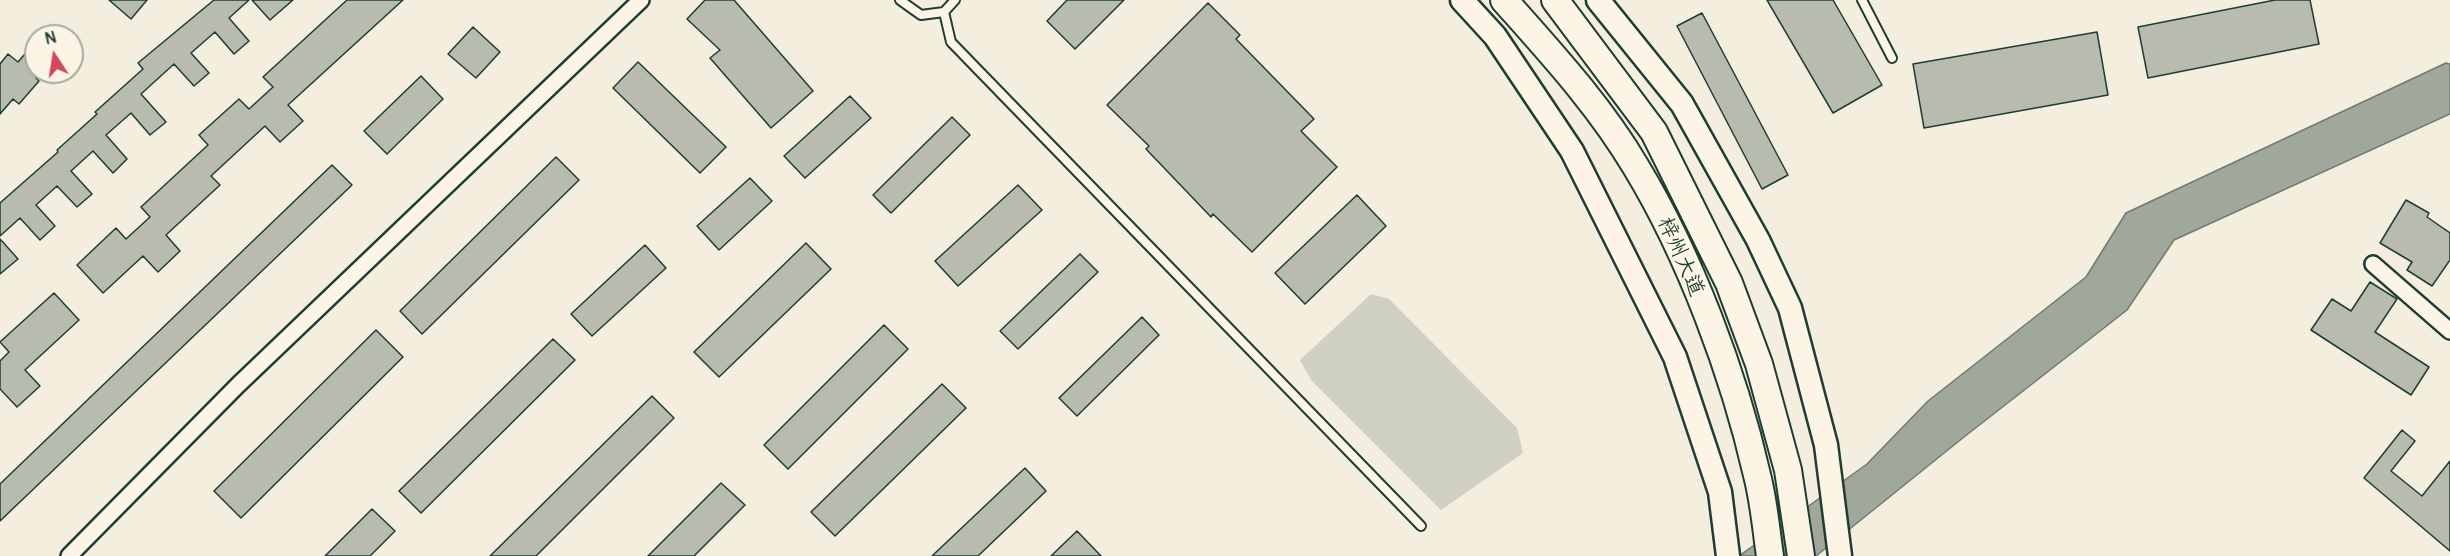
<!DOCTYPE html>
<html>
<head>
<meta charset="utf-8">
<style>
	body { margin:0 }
	#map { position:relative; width:2450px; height:556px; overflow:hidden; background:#f3eede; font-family:Pangolin,sans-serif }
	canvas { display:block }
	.north { position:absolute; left:24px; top:24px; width:60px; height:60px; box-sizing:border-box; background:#fcf5e5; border:2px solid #a4ab9e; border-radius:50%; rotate:348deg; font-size:16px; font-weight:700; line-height:24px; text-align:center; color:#1f3d34 }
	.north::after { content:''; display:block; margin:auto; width:21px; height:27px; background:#d1495b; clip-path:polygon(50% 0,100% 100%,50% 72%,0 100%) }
</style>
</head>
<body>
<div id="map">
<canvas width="2450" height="556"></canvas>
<div class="north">N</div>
</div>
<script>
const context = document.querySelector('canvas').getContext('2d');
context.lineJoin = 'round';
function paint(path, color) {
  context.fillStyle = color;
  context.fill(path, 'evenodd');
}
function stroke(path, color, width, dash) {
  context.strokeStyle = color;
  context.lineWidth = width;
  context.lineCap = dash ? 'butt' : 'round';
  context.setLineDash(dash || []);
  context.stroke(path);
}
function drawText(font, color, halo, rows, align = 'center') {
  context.font = font + ' Pangolin,"LXGW WenKai TC",sans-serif';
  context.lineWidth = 6;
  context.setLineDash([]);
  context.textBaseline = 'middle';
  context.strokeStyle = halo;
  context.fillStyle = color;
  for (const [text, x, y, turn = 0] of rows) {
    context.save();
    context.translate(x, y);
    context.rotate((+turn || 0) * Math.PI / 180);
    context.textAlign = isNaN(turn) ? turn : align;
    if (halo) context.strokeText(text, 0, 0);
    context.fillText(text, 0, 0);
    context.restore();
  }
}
paint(new Path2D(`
	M 1371,294 L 1389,299 L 1517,428 L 1523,453 L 1441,510 L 1311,380 L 1300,360 Z`), '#d0d1c2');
const water = new Path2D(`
	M 2446,63 L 2450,64 L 2450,114 L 2174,240 L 2127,310 L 1964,437 L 1816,556 L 1739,556 L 1867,464 L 1928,401 L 2086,277 L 2126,213 Z`);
paint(water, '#a0a89b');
stroke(water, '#6c7d72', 1.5);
const building = new Path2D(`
	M 109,0 L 147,0 L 131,19 Z
	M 214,0 L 249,0 L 229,18 L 249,41 L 234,54 L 215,32 L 191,53 L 209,73 L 194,86 L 174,64 L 141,94 L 166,122 L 150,135 L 131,113 L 106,135 L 127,159 L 113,173 L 93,151 L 71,171 L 92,194 L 77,207 L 57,186 L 36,205 L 55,226 L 40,240 L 20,218 L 0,236 L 0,203 L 58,152 L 57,150 L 97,114 L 95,112 L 143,69 L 138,63 Z
	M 252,0 L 293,0 L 270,20 Z
	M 347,0 L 403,0 L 288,105 L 303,121 L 280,142 L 265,126 L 211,176 L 220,185 L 166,235 L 180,251 L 158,272 L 143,256 L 103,293 L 77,265 L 116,228 L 126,239 L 150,217 L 141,207 L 208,145 L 199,135 L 239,99 L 249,109 L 273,87 L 263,77 Z
	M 705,0 L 734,0 L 813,91 L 771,128 L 710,58 L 720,50 L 687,19 Z
	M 1067,0 L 1124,0 L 1075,49 L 1047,21 Z
	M 1767,0 L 1833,0 L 1882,85 L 1833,113 Z
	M 2275,0 L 2310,0 L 2319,44 L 2148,78 L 2138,27 Z
	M 1208,3 L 1240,35 L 1236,39 L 1314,119 L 1301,131 L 1337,167 L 1252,252 L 1213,214 L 1211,217 L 1146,149 L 1149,146 L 1107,105 Z
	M 1702,13 L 1788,175 L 1762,189 L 1677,26 Z
	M 473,27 L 500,52 L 476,78 L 448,54 Z
	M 2097,32 L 2108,95 L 1924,128 L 1913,64 Z
	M 36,41 L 36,78 L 39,81 L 19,104 L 13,99 L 0,114 L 0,64 L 8,54 L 18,62 Z
	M 638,62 L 726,147 L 700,173 L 613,88 Z
	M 421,76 L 443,99 L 387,154 L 364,131 Z
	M 850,96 L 871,118 L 805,178 L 784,156 Z
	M 952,117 L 970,135 L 891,213 L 873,195 Z
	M 556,157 L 579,180 L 422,334 L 400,311 Z
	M 332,165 L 352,185 L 0,521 L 0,484 Z
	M 750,178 L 772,201 L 719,250 L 697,226 Z
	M 1018,185 L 1042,210 L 958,286 L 935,261 Z
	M 1357,195 L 1386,226 L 1305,304 L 1275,273 Z
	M 2406,200 L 2429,213 L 2427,217 L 2450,233 L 2450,260 L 2432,286 L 2407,270 L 2412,262 L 2380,243 Z
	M 0,239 L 18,259 L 0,274 Z
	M 806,243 L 831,269 L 719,377 L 694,352 Z
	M 645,245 L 666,268 L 592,336 L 571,314 Z
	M 1080,254 L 1098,272 L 1018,349 L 1000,331 Z
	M 2370,282 L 2397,299 L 2375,332 L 2429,367 L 2411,395 L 2311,330 L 2332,299 L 2351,311 Z
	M 54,293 L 79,320 L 25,370 L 40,386 L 17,407 L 0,389 L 0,361 L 9,352 L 0,342 Z
	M 1142,317 L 1159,335 L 1077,416 L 1059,398 Z
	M 884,325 L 908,349 L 788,469 L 764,445 Z
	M 376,330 L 403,357 L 241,518 L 214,491 Z
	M 553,339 L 575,360 L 421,513 L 399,491 Z
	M 942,384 L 966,408 L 835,536 L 811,512 Z
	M 652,396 L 674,418 L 536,556 L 490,556 Z
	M 2402,430 L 2415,441 L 2391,471 L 2422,496 L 2450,461 L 2450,551 L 2364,478 Z
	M 1025,468 L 1046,491 L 978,556 L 932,556 Z
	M 721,483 L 745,505 L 694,556 L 648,556 Z
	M 372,509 L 395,531 L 370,556 L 325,556 Z
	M 1077,531 L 1101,556 L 1051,556 Z`);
paint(building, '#b8bcae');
stroke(building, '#1f3d34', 1.5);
const service = new Path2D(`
	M 900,0 L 921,15 L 944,12 L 955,0
	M 1862,0 L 1892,58
	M 944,12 L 951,42 L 1421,526`);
const minor = new Path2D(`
	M 2373,264 L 2450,331
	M 69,556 L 238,385 L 641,0`);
const secondary = new Path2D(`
	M 1462,0 L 1495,36 L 1572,151 L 1675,357 L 1720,492 L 1728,556
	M 1598,0 L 1682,104 L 1758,240 L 1790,308 L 1826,445 L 1840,556`);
const trunk = new Path2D(`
	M 1504,0 C 1551,53 1600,106 1636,167 C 1690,256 1734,374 1757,475 C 1764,502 1766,529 1770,556
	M 1555,0 L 1654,132 L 1729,283 L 1759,364 L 1788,470 L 1801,556`);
stroke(service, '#1f3d34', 12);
stroke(minor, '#1f3d34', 20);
stroke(secondary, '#1f3d34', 27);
stroke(trunk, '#1f3d34', 30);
stroke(service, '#fcf5e5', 8);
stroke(minor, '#fcf5e5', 15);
stroke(secondary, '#fcf5e5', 22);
stroke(trunk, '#fcf5e5', 26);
drawText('21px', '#1f3d34', '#fcf5e5', [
	["梓州大道",1680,257,66]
]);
</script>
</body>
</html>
